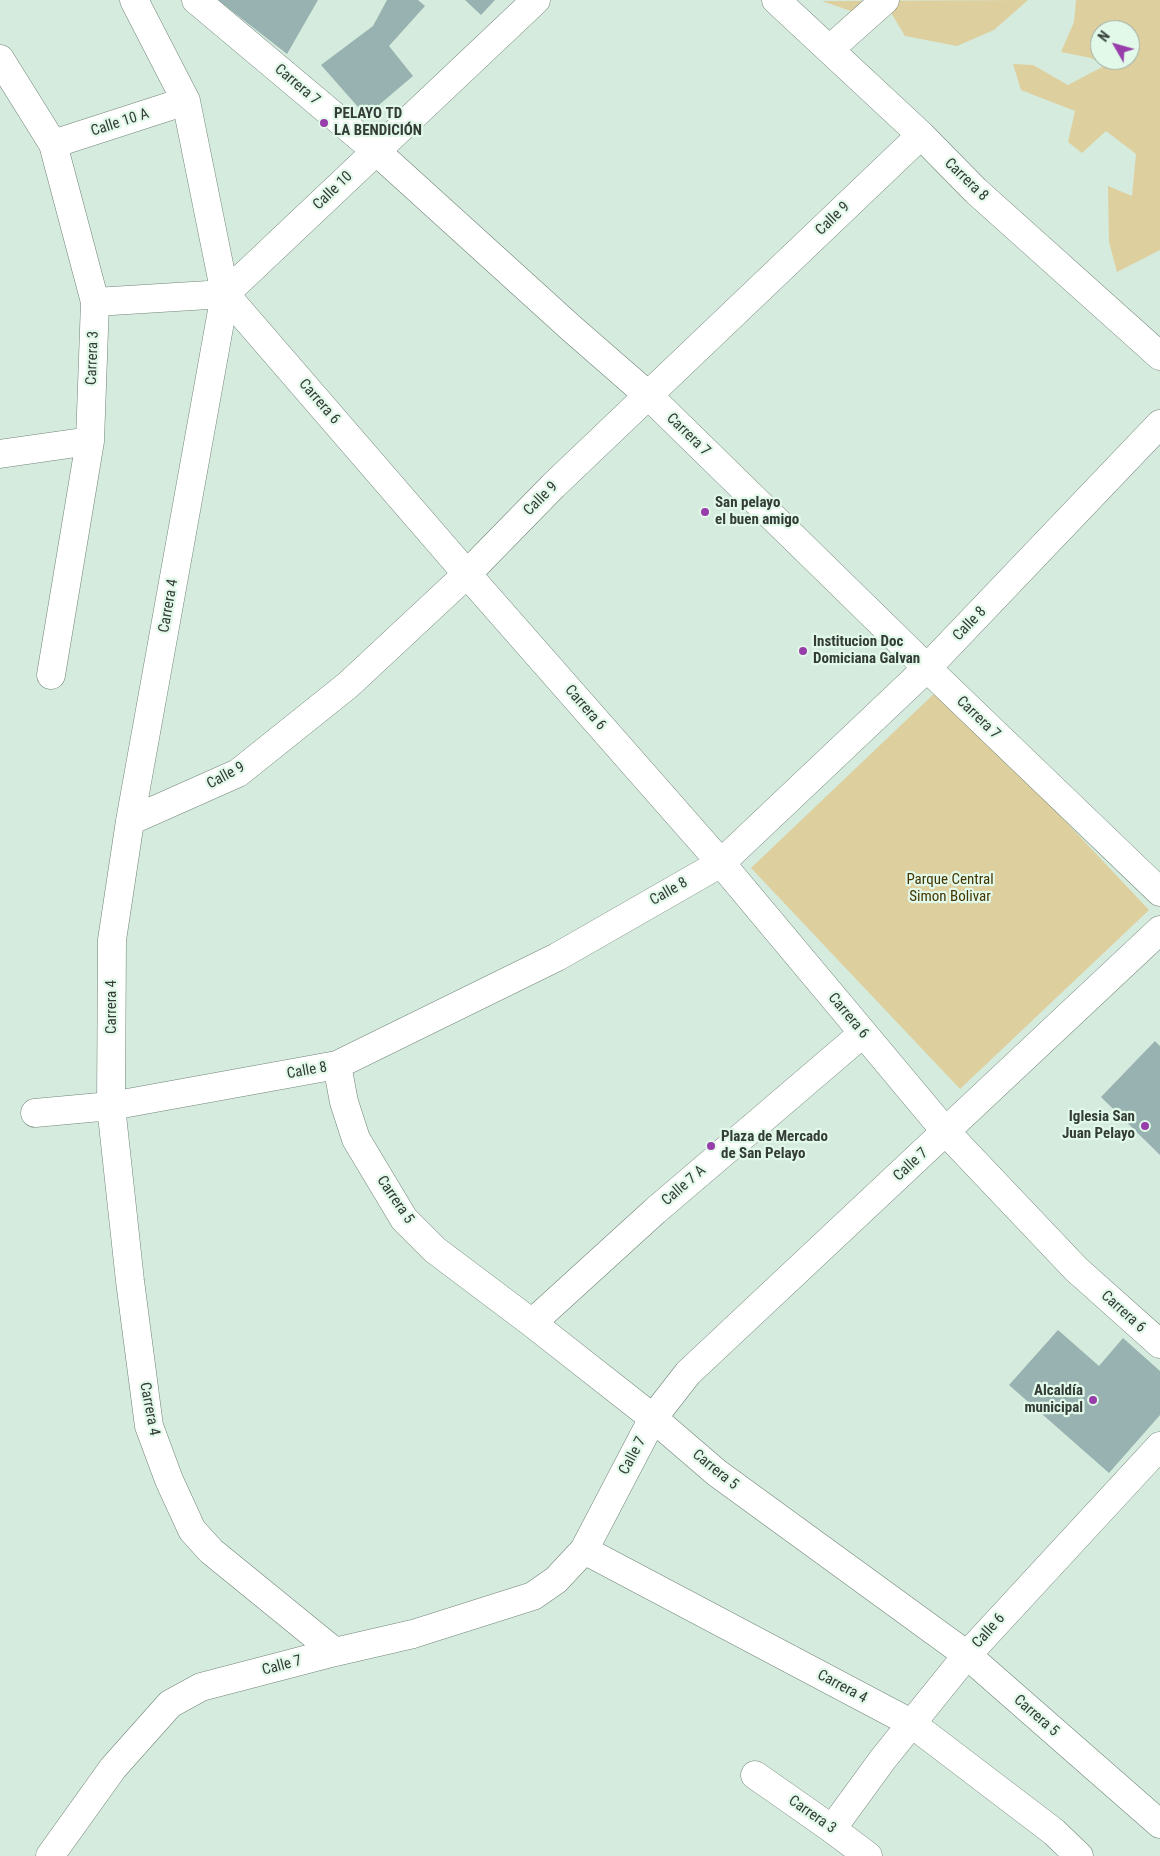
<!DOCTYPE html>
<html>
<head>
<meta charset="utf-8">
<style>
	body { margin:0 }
	#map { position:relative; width:1160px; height:1856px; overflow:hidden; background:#d5ebdd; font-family:"Roboto Condensed",sans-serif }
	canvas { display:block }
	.north { position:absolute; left:1090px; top:20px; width:50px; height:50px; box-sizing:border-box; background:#e2f9ea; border:1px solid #9cada2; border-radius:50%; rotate:308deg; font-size:14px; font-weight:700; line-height:20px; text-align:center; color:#333c36 }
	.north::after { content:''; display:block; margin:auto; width:18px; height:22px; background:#983eaa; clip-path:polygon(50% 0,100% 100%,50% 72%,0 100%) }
</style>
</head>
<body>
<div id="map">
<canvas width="1160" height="1856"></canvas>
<div class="north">N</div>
</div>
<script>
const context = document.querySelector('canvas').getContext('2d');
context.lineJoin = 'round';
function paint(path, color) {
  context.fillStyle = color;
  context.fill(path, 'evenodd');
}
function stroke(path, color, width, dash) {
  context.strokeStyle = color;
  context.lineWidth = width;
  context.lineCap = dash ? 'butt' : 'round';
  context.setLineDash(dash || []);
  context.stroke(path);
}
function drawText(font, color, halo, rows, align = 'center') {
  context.font = font + ' "Roboto Condensed",sans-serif';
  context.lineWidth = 4.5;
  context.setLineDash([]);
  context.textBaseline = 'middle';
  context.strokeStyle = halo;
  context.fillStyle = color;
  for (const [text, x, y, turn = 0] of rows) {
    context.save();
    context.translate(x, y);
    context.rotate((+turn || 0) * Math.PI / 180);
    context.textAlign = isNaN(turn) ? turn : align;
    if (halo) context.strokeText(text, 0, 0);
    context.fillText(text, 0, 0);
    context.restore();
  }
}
paint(new Path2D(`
	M 1028,0 L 994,30 L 957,46 L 905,36 L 884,1 L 851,11 L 822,1 Z
	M 1076,0 L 1160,0 L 1160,250 L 1117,272 L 1109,242 L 1108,186 L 1132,196 L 1136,154 L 1106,131 L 1082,153 L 1068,142 L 1075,111 L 1021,90 L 1013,64 L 1033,65 L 1068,85 L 1106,65 L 1091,58 L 1061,52 L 1074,22 ZM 1100,30 L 1130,30 L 1130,60 L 1100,60 Z
	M 940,688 L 1149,910 L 960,1089 L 751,868 Z`), '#decf9f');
paint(new Path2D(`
	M 218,0 L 318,0 L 287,54 Z
	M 387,0 L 418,0 L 425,6 L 389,46 L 413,76 L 366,116 L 321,65 L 373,26 Z
	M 465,0 L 495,0 L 481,15 Z
	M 1155,1041 L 1160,1046 L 1160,1155 L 1101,1097 Z
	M 1058,1330 L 1099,1366 L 1123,1338 L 1160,1371 L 1160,1415 L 1109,1473 L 1009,1385 Z`), '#97b2b0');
const minor = new Path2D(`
	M 134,0 L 186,101 L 225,294 L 467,574 L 721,863 L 946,1132 L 1076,1269 L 1160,1344
	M 196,0 L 376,151 L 571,328 L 649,396 L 927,668 L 1160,892
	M 776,0 L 921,135 L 976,191 L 1160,356
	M 830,49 L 885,0
	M 0,59 L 53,144 L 95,302 L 90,441 L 51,675
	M 53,144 L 186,101
	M 225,294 L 130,821 L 112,940 L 111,1106 L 130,1281 L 149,1426 L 169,1480 L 192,1530 L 211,1551 L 335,1652
	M 95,302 L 225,294 L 536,0
	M 0,454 L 90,441
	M 130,821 L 238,773 L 348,685 L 467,574 L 553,486 L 921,135
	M 337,1065 L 344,1102 L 356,1139 L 404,1219 L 435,1250 L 532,1323 L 653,1418 L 717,1473 L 967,1655 L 1160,1824
	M 35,1113 L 111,1106 L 337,1065 L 557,957 L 721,863 L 927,668 L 1160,424
	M 532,1323 L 655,1211 L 862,1034
	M 584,1550 L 911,1723 L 1054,1832 L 1079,1856
	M 755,1775 L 832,1829 L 868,1856
	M 832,1829 L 883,1759 L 967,1655 L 1160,1446
	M 50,1856 L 113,1768 L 170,1704 L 201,1687 L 335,1652 L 413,1634 L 533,1596 L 556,1580 L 584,1550 L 653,1418 L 688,1373 L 1160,930`);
stroke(minor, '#718579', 29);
stroke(minor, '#fff', 28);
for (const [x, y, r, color] of [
	[324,123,5,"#983eaa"],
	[705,512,5,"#983eaa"],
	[803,651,5,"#983eaa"],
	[1145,1126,5,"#983eaa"],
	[711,1146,5,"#983eaa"],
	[1093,1400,5,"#983eaa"]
]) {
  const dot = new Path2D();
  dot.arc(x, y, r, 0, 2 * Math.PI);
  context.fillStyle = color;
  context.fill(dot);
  stroke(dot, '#e2f9ea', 2);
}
drawText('15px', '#333c36', '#e2f9ea', [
	["Carrera 7",297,85,40],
	["Calle 10 A",120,123,-18],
	["Carrera 8",966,180,44],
	["Calle 10",333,191,-44],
	["Calle 9",833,219,-44],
	["Carrera 3",93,358,-88],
	["Carrera 6",319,402,49],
	["Carrera 7",688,435,44],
	["Calle 9",541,499,-45],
	["Carrera 4",169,606,-80],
	["Calle 8",970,624,-46],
	["Carrera 6",585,708,49],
	["Carrera 7",978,718,44],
	["Calle 9",226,776,-28],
	["Calle 8",669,892,-30],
	["Carrera 4",112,1007,-90],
	["Carrera 6",848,1016,50],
	["Calle 8",307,1071,-10],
	["Calle 7",911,1165,-43],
	["Calle 7 A",684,1186,-41],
	["Carrera 5",395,1200,56],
	["Carrera 6",1123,1312,42],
	["Carrera 4",149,1409,79],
	["Calle 7",633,1456,-62],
	["Carrera 5",715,1470,39],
	["Calle 6",989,1631,-48],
	["Calle 7",282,1666,-15],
	["Carrera 4",842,1687,28],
	["Carrera 5",1036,1716,41],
	["Carrera 3",812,1815,35]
]);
drawText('bold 15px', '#333c36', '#e2f9ea', [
	["PELAYO TD",334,114],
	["LA BENDICIÓN",334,131],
	["San pelayo",715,503],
	["el buen amigo",715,520],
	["Institucion Doc",813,642],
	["Domiciana Galvan",813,659],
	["Iglesia San",1135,1117,"right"],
	["Juan Pelayo",1135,1134,"right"],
	["Plaza de Mercado",721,1137],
	["de San Pelayo",721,1154],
	["Alcaldía",1083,1391,"right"],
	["municipal",1083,1408,"right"]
], 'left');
drawText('15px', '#433501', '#e2f9ea', [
	["Parque Central",950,880],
	["Simon Bolivar",950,897]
]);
</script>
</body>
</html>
